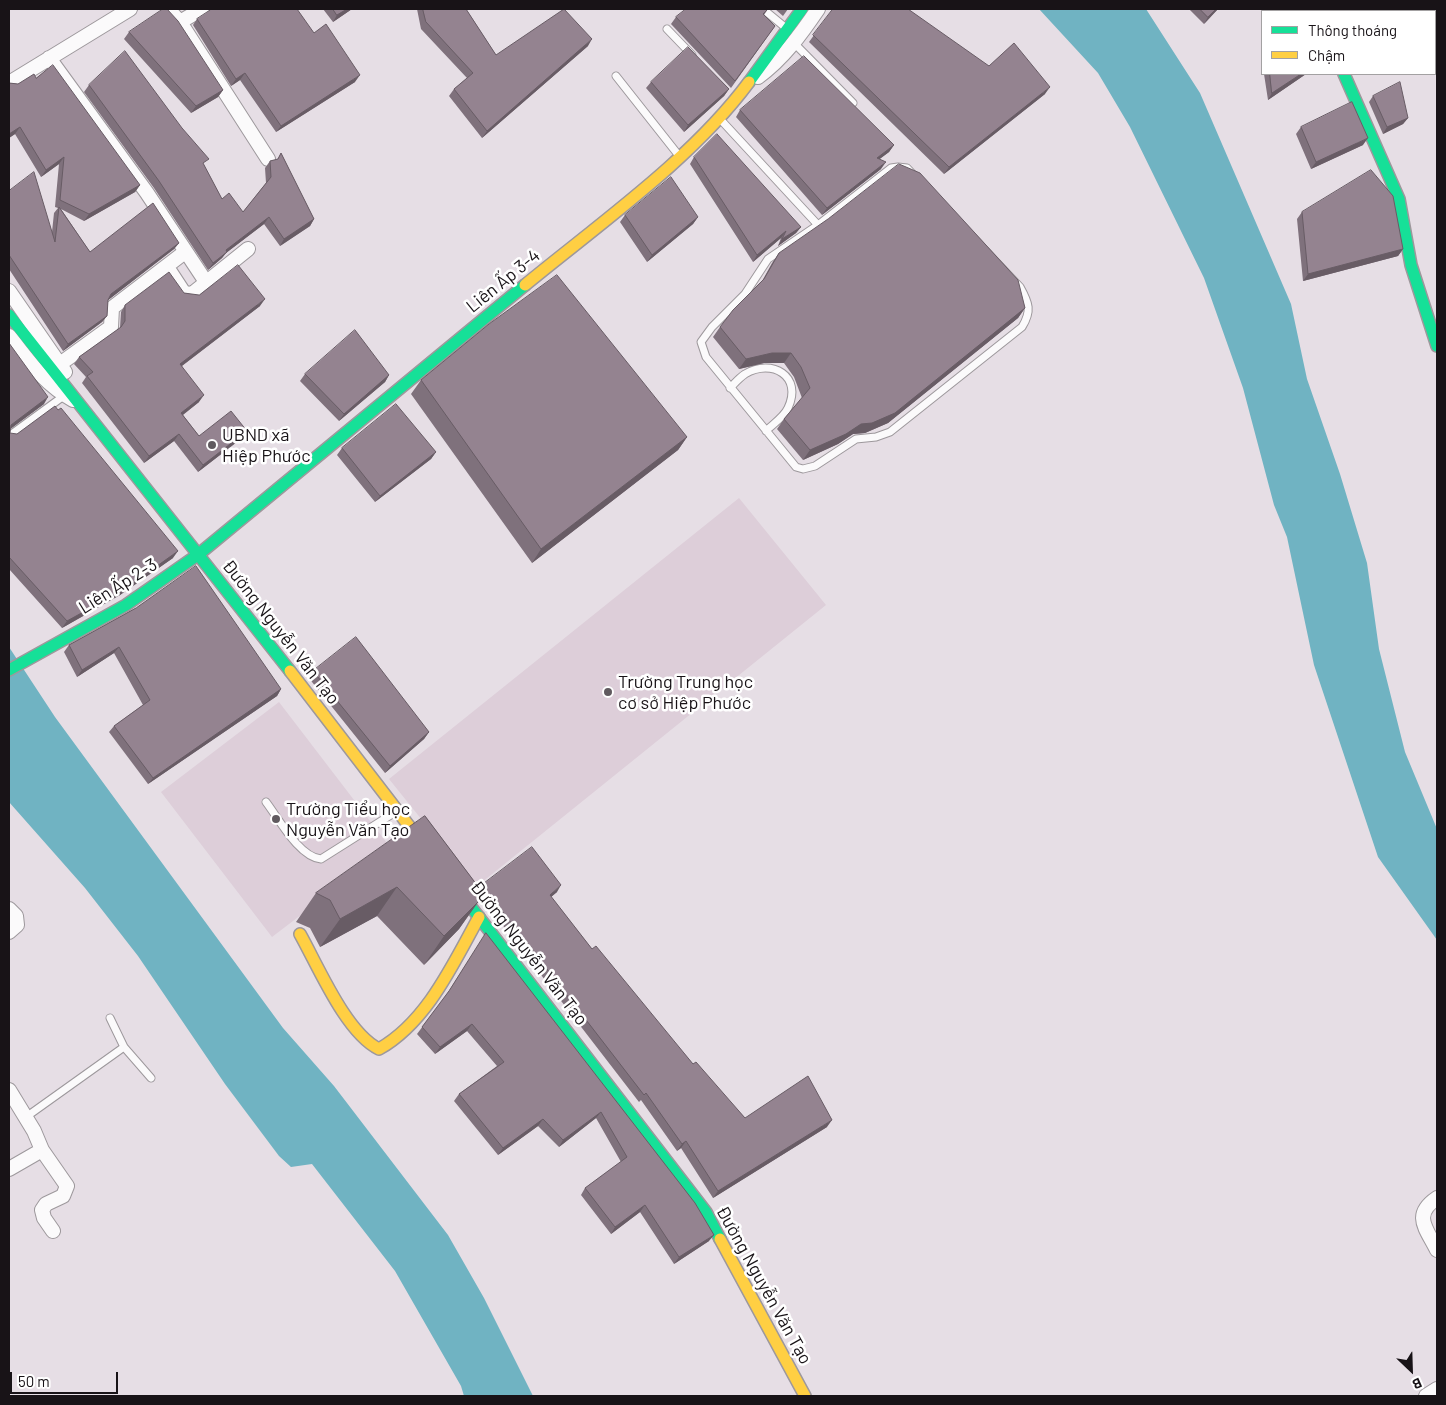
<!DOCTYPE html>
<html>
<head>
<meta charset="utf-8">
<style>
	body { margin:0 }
	#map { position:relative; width:1446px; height:1405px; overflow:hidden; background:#e6dee5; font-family:Barlow,sans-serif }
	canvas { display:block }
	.frame { position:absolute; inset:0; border:10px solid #181317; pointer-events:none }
	.legend { position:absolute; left:1261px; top:10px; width:175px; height:65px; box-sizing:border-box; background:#fff; border:1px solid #a3a1a2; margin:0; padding:6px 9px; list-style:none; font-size:15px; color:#181317 }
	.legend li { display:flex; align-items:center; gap:10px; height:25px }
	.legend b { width:25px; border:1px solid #a3a1a2 }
	.north { position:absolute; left:1386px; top:1345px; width:50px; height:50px; -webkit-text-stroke:4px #fff; paint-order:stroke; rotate:156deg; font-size:14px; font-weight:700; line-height:20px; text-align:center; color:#181317 }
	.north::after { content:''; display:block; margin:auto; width:18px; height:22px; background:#181317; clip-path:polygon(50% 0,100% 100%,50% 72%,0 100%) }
	.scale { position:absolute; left:10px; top:1372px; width:108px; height:22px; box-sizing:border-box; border:2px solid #181317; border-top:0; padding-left:6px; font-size:15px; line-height:18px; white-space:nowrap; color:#181317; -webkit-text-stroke:4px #fff; paint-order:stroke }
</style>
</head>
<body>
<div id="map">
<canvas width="1446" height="1405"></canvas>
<div class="frame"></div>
<ul class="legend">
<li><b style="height:6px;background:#16e098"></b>Thông thoáng</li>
<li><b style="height:6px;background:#ffcf43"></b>Chậm</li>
</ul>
<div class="north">B</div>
<div class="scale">50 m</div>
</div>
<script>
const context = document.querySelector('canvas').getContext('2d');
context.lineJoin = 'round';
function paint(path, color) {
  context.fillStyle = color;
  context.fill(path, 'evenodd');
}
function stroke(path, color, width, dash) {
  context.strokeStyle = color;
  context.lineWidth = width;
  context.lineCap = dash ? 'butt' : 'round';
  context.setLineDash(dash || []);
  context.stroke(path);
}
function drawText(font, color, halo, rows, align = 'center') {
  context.font = font + ' Barlow,sans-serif';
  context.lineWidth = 5;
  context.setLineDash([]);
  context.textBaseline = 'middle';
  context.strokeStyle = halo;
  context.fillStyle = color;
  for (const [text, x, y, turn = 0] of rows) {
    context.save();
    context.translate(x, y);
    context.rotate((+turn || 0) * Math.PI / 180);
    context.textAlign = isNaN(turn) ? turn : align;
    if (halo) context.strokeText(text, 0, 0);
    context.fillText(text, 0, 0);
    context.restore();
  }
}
paint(new Path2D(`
	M 739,498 L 826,605 L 476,887 L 389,779 Z
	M 279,702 L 390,847 L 272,937 L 161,792 Z`), '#ddced9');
paint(new Path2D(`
	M 1039,9 L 1146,9 L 1200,93 L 1291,304 L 1307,379 L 1340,474 L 1367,563 L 1379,649 L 1405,752 L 1437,829 L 1437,940 L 1378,857 L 1314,665 L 1287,537 L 1274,505 L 1243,388 L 1204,278 L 1130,127 L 1098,73 Z
	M 9,647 L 55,717 L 283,1028 L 334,1086 L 448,1235 L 484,1298 L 533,1396 L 464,1396 L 461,1386 L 395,1271 L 312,1164 L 291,1167 L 279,1156 L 225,1084 L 138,956 L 85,888 L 9,802 Z`), '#70b3c2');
const lane = new Path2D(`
	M 763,9 L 786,28
	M 667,29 L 692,55
	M 794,43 L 853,103
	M 616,76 L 680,157
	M 720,119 L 818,225
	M 898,167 L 907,168 L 1020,287 C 1029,303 1032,311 1022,327 L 890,432 L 876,437 L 856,439 L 815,466 L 803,469 L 796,467 L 706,357 L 701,342 L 712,327 L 745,294 L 768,259 L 818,225 L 891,168 Z
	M 730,388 C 735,383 739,378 745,374 C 772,358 803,376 788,408 C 784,417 773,424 766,431
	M 9,436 L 65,395
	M 266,802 C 279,819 299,857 321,859 L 397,811
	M 110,1018 L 124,1047 L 151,1078
	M 26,1117 L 124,1047`);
const street = new Path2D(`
	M 168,9 L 180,22 L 268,159
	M 1308,9 L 1310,11
	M 180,22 L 202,9
	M 49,58 L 147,193 L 206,282
	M 758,77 C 783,59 801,34 818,9
	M 9,83 L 130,9
	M 167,267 L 184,293 L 192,294 L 248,249
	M 9,291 L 65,372
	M 9,336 C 30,362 43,383 73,400
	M 60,364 L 111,327 L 112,308 L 185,252
	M 9,909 L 16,916 L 17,925 L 9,932
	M 9,1090 L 34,1131 L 42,1150 L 67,1186 L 63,1196 L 46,1204 L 42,1210 L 44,1218 L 53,1231
	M 9,1169 L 42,1150
	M 1437,1198 C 1412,1215 1426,1228 1437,1250
	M 1426,1396 L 1437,1389`);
const fast = new Path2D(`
	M 1344,74 L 1399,199 L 1411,265 L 1437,346
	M 749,82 L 802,9
	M 9,315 L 290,671
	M 9,670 L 126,605 L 199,554 L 525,285
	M 458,890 L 706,1212 L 720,1239`);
const slow = new Path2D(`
	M 525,285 C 599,224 692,159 749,82
	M 290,671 L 426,848
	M 300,934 C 318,966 346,1033 379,1049 C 427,1022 453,964 479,917
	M 720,1239 L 805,1396`);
stroke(lane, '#9d989c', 9);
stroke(street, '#9d989c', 16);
stroke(fast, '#9d989c', 14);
stroke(slow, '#9d989c', 14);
stroke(lane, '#fbfafb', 7);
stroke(street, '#fbfafb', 14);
stroke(fast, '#16e098', 11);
stroke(slow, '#ffcf43', 11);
paint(new Path2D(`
	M 323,9 L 352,9 L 333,22 Z
	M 417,9 L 466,9 L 496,55 L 588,46 L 482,138 L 449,96 L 454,89 L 467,78 L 421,29 Z
	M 768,9 L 764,15 L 775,26 L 731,88 L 671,24 L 676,17 Z
	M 775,9 L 788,9 L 783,16 Z
	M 833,9 L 989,66 L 1045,94 L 944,174 L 809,42 Z
	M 1189,9 L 1218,9 L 1204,24 Z
	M 197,19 L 314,33 L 355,82 L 276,132 L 240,80 L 231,86 L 193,25 Z
	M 129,32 L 223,90 L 218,97 L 191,113 L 124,39 Z
	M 1264,74 L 1306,74 L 1268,100 Z
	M 36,78 L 140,185 L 135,192 L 84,221 L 61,209 L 90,252 L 179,243 L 174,249 L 108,300 L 107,316 L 102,322 L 63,351 L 9,269 L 9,191 L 52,232 L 54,213 L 58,208 L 55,207 L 59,164 L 41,177 L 15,134 L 9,138 L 9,83 L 18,84 Z
	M 651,82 L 729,89 L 724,96 L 684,132 L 646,88 Z
	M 89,85 L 204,165 L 222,199 L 243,212 L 266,183 L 265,168 L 270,161 L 277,160 L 281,153 L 314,219 L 310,226 L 280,246 L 264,224 L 226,253 L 222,258 L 208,270 L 154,188 L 84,92 Z
	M 1373,96 L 1408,118 L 1403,124 L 1383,134 L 1369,102 Z
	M 740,110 L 894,145 L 889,152 L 879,159 L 881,169 L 822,215 L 736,117 Z
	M 1301,127 L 1363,145 L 1311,169 L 1296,134 Z
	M 694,157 L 801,227 L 796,233 L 778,246 L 781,238 L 753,262 L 690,164 Z
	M 1302,212 L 1403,249 L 1398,256 L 1303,281 L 1297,219 Z
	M 625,215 L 698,217 L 693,224 L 647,262 L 620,222 Z
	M 779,253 L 1025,308 L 1018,318 L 888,423 L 865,433 L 853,434 L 838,444 L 803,460 L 777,429 L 784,419 L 802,398 L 794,377 L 784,363 L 764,363 L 739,369 L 713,337 L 720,327 L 761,283 L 772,263 Z
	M 184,293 L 260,306 L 182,366 L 199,402 L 183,415 L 199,436 L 247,431 L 242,438 L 198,472 L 174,441 L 144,463 L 82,383 L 86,377 L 74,364 L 79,357 L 120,328 L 121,312 L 125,305 Z
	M 9,343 L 44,404 L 10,429 L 10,433 L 173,558 L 120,595 L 62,628 L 9,569 Z
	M 305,374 L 389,375 L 385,382 L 339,421 L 300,381 Z
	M 421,380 L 687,437 L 678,450 L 532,563 L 411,394 Z
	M 342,448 L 436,452 L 431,459 L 375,502 L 337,455 Z
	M 136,608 L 281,689 L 277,696 L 148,784 L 109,732 L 114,726 L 143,705 L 114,653 L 77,677 L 64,652 L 69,645 Z
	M 313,671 L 429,732 L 424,739 L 385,773 L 308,677 Z
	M 425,816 L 480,889 L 482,885 L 557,892 L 551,897 L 592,949 L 693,1064 L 745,1118 L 827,1127 L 713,1198 L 681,1148 L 677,1151 L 641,1100 L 639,1102 L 481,897 L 459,929 L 424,965 L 377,916 L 320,947 L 310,928 L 296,922 L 316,893 Z
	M 486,933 L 709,1241 L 674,1264 L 640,1212 L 611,1234 L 581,1195 L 585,1188 L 621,1162 L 596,1118 L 559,1147 L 538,1126 L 498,1155 L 454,1101 L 459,1094 L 497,1066 L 467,1031 L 435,1054 L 417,1034 L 447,994 Z`), '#7f717c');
paint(new Path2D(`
	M 347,9 L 352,9 L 333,22 L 337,15 Z
	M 1216,9 L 1218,9 L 1204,24 L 1208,17 Z
	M 592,39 L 588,46 L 482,138 L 487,131 Z
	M 245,73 L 240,80 L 231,86 L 236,79 Z
	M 1301,74 L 1306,74 L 1268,100 L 1272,93 Z
	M 360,75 L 355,82 L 276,132 L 281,126 Z
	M 1050,87 L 1045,94 L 944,174 L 949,167 Z
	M 729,89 L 724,96 L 684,132 L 688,125 Z
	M 223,90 L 218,97 L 191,113 L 196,106 Z
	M 1408,118 L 1403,124 L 1383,134 L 1387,127 Z
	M 20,127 L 15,134 L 9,138 L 9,134 Z
	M 1368,138 L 1363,145 L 1311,169 L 1316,162 Z
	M 894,145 L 889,152 L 872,165 L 877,158 Z
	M 64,157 L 59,164 L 41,177 L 46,170 Z
	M 886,162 L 881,169 L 822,215 L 827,208 Z
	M 140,185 L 135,192 L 84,221 L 89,214 Z
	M 269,217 L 264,224 L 226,253 L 222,258 L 208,270 L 213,263 L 226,250 Z
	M 698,217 L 693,224 L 647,262 L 652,255 Z
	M 314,219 L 310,226 L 280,246 L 284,239 Z
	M 801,227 L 796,233 L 778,246 L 782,239 Z
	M 786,231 L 781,238 L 753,262 L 757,255 Z
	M 179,243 L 174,249 L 107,301 L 111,294 Z
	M 1403,249 L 1398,256 L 1303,281 L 1308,274 Z
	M 265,299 L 260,306 L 175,371 L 180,364 Z
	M 1025,308 L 1018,318 L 888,423 L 865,433 L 853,434 L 838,444 L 803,460 L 810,450 L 861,424 Z
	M 107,316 L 102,322 L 63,351 L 68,344 Z
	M 772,353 L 791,353 L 784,363 L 764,363 L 739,369 L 746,359 Z
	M 389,375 L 385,382 L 339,421 L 344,414 Z
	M 204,395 L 199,402 L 176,420 L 181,413 Z
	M 48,397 L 44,404 L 9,430 L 11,425 Z
	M 247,431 L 242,438 L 198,472 L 203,465 Z
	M 179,434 L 174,441 L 144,463 L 149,456 Z
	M 687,437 L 678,450 L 532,563 L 541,549 Z
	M 436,452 L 431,459 L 375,502 L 380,496 Z
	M 178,551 L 173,558 L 120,595 L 62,628 L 67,621 Z
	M 119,647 L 114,653 L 77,677 L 82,670 Z
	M 281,689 L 277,696 L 148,784 L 153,778 Z
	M 429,732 L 424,739 L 385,773 L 390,766 Z
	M 561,885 L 557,892 L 545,902 L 550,895 Z
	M 397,887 L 377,916 L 320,947 L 340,919 Z
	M 479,901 L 459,929 L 424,965 L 444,936 Z
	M 472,1024 L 467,1031 L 435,1054 L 440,1047 Z
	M 601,1112 L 596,1118 L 559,1147 L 563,1140 Z
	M 543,1119 L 538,1126 L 498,1155 L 503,1148 Z
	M 832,1120 L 827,1127 L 713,1198 L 718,1191 Z
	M 686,1141 L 681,1148 L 677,1151 L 682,1144 Z
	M 645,1205 L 640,1212 L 611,1234 L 615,1227 Z
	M 714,1235 L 709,1241 L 674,1264 L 679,1257 Z`), '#685c65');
const building = new Path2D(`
	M 163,9 L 167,9 L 178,21 L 223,90 L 196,106 L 129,32 Z
	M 212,9 L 297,9 L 314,33 L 326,24 L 360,75 L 281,126 L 245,73 L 236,79 L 197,19 Z
	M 333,9 L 347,9 L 337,15 Z
	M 423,9 L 466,9 L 496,55 L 564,9 L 592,39 L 487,131 L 454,89 L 473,73 L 426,22 Z
	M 686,9 L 768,9 L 763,14 L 775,26 L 735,81 L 676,17 Z
	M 833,9 L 908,9 L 989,66 L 1014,43 L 1050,87 L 949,167 L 813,35 Z
	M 1200,9 L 1216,9 L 1208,17 Z
	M 1370,9 L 1415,9 L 1416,11 L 1364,11 Z
	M 688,47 L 729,89 L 688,125 L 651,82 Z
	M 125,51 L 182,128 L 209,159 L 203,163 L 222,199 L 229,193 L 243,212 L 271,177 L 270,161 L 278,159 L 281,153 L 314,219 L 284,239 L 269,217 L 226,250 L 227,252 L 213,263 L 159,181 L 89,85 Z
	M 804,56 L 894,145 L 877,158 L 886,162 L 827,208 L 740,110 Z
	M 53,65 L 140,185 L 89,214 L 60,200 L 64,157 L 46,170 L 20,127 L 9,134 L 9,83 L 18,84 L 34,74 L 36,78 Z
	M 1270,74 L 1301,74 L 1272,93 Z
	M 1400,82 L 1408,118 L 1387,127 L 1373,96 Z
	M 1352,102 L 1368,138 L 1316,162 L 1301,127 Z
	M 717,134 L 801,227 L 782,239 L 786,231 L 757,255 L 694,157 Z
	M 899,164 L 920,173 L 1018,280 L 1025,308 L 895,413 L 872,423 L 861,424 L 846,434 L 810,450 L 784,419 L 810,388 L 801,367 L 791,353 L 772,353 L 746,359 L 720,327 L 733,310 L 764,279 L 779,253 L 828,219 Z
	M 1371,170 L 1393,196 L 1403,249 L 1308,274 L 1302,212 Z
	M 34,172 L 55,242 L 59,207 L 90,252 L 153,203 L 179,243 L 111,294 L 108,300 L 107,316 L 68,344 L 9,255 L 9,191 Z
	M 671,177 L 698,217 L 652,255 L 625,215 Z
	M 238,265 L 265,299 L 180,364 L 204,395 L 181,413 L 199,436 L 231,411 L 247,431 L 203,465 L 179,434 L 149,456 L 87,376 L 93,372 L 79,357 L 121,327 L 125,321 L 125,305 L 169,272 L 184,293 L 199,295 Z
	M 557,275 L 687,437 L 541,549 L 421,380 L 489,324 Z
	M 355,330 L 389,375 L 344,414 L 305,374 Z
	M 9,343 L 48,397 L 11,425 L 10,433 L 17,434 L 55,406 L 58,410 L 61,408 L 178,551 L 125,589 L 67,621 L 9,557 Z
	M 396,404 L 436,452 L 380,496 L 342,448 Z
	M 196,566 L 281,689 L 153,778 L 114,726 L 150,700 L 119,647 L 82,670 L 69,645 L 136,608 Z
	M 356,637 L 429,732 L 390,766 L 313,671 Z
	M 425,816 L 483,893 L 479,901 L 444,936 L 397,887 L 340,919 L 330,900 L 316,893 Z
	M 532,847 L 561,885 L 550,895 L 592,949 L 596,946 L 693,1064 L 696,1062 L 745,1118 L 808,1076 L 832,1120 L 718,1191 L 686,1141 L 682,1144 L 646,1093 L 644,1095 L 482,885 Z
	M 486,933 L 695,1203 L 714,1235 L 679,1257 L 645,1205 L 615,1227 L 585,1188 L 627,1157 L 601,1112 L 563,1140 L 543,1119 L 503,1148 L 459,1094 L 504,1062 L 472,1024 L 440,1047 L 422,1027 L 449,991 Z`);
paint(building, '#948390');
stroke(building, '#685c65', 1);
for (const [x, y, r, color] of [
	[212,445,5,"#605a5f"],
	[608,692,5,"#605a5f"],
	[276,819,5,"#605a5f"]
]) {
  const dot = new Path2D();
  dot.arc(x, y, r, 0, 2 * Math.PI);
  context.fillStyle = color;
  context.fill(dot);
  stroke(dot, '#fff', 2);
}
drawText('18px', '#181317', '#fff', [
	["Liên Ấp 3-4",503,281,-39],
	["Liên Ấp 2-3",118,586,-32],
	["Đường Nguyễn Văn Tạo",281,632,52],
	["Đường Nguyễn Văn Tạo",529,953,52],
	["Đường Nguyễn Văn Tạo",764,1285,61]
]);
drawText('18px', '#181317', '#fff', [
	["UBND xã",222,435],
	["Hiệp Phước",222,456],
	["Trường Trung học",618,682],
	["cơ sở Hiệp Phước",618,703],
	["Trường Tiểu học",286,809],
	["Nguyễn Văn Tạo",286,830]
], 'left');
</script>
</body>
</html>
